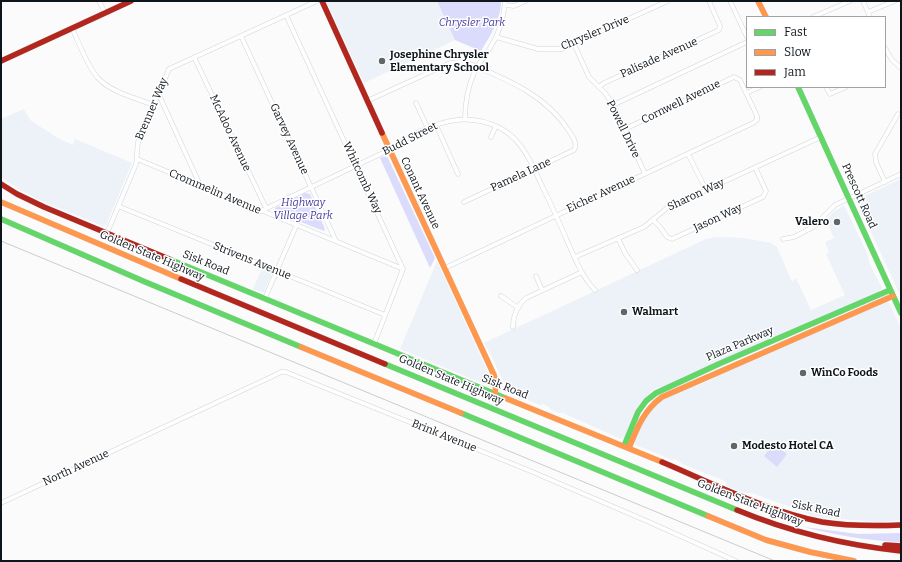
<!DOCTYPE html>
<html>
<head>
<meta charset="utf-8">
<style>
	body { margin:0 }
	#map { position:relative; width:902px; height:562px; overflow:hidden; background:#fbfbfb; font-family:Bitter,serif }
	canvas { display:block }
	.frame { position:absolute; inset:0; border:2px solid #0e151b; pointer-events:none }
	.legend { position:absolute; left:746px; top:16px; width:140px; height:72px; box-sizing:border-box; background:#fff; border:1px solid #9fa1a4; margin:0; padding:5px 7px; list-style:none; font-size:12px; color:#0e151b }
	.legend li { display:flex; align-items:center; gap:8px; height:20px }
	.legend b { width:20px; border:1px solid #9fa1a4 }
</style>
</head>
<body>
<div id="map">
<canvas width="902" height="562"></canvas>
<div class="frame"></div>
<ul class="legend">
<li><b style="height:5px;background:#63d668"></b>Fast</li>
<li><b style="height:5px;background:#ff974d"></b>Slow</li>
<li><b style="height:5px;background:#b3261e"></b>Jam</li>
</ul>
</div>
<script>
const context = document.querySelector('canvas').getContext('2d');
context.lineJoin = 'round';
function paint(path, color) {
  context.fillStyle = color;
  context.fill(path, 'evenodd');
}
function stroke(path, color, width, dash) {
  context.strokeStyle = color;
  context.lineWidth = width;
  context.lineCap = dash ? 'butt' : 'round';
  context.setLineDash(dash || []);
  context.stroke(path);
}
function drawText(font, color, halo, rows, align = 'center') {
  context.font = font + ' Bitter,serif';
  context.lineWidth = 3;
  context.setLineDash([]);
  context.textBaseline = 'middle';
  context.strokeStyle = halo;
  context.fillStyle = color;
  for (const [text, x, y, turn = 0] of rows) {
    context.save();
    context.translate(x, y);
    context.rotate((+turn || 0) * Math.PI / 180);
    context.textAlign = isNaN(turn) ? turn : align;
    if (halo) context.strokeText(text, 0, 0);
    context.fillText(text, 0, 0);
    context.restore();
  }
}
paint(new Path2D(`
	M 326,1 L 437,1 L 455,40 L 364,83 Z
	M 24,109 L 30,120 L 58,138 L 73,145 L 75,139 L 132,163 L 106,225 L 103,226 L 39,200 L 20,190 L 1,177 L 1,119 Z
	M 901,179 L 901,297 L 856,200 Z
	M 843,206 L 845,207 L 867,253 L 870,264 L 882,288 L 879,292 L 814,321 L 812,321 L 806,323 L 805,325 L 765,343 L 763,342 L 756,345 L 755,347 L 700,370 L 680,378 L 676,381 L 661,388 L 659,387 L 650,392 L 650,394 L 642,401 L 634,413 L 624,438 L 621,439 L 563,413 L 558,413 L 550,409 L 549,407 L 543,404 L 540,405 L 508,392 L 491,355 L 484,343 L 706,239 L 716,237 L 744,238 L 771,243 L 777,247 L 792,282 L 796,278 L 811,310 L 845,295 L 826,254 L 829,252 L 825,242 L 834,238 L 826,220 L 833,212 Z
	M 437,261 L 490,377 L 490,381 L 489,384 L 484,384 L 400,349 Z
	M 262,268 L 271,272 L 272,274 L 264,292 L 262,292 L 253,289 Z
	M 886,302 L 889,303 L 901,328 L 901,520 L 881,522 L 826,518 L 812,516 L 802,510 L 782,504 L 752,493 L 743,493 L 727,486 L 725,481 L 682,464 L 681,462 L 674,459 L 672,460 L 636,445 L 634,442 L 646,414 L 656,404 L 668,397 L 689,387 L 694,387 L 710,380 L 714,377 Z`), '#ecf2f8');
paint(new Path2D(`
	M 437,1 L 501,1 C 501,20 490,36 481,51 L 455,40 Z
	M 385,156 L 388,158 L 435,258 L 430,268 L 380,158 Z
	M 305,193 L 310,194 L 325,229 L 324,231 L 275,212 L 275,208 Z
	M 774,443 L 787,454 L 777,467 L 764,456 Z
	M 804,527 L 858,534 L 901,533 L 901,542 C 868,541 836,535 804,527 Z`), '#dbdbfb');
const street = new Path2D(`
	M 99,1 L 105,13
	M 730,1 L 747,37
	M 863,1 L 870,17
	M 505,5 L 514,6 L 526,1
	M 868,12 L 895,1
	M 286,15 L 403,269 L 374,344
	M 813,17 L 850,1
	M 72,28 C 79,43 87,66 98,78 C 112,93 136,98 154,105
	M 241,36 L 336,241
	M 496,37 L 538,49 L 562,49 L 668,1
	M 574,44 L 589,77 L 605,93 L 612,103 L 625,129 L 645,174
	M 885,48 L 892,60 L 901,68
	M 194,57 L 266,208
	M 599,87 L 604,83 L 719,30 L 720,26 L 709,1
	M 826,87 L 830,94 L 846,87
	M 746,93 L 760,87
	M 159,95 L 200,185
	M 367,101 L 450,63 L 459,62 L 468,63 C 506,79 545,94 569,131 C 573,137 578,144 574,150 L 464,202
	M 416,103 L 428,129
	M 613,105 L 747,42
	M 465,119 C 465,103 468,86 475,71 C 479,63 485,56 490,48 C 499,34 504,18 505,1
	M 436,125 L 458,174
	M 491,137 L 496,126
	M 688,154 L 706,190
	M 137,159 L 403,269
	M 885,182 L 876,162 L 875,154 L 898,114
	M 118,206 L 385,315
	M 261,211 L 389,150 C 410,134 446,116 473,120 C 516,125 527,153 543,188 C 552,206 560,224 568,243 C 576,260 582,277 595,290
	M 653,220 L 660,227 L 667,237 L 672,239 L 763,197 L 766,191 L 755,167
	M 107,233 L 136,164 L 138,142 L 169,69 L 317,1
	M 618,238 L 625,253 L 637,270
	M 783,239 L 794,237 L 813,227 L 835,205 L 901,174
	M 575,257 L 644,227 L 667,208 L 821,137
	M 445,268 L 753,123 L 757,120 L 757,116 L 740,80 L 734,77 L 625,129
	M 536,276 L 542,290
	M 501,296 L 517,307
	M 265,298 L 296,226
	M 513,327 C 513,315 517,306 526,298 L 582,272
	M 1,503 L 271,377 L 281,372 L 286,372 L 528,470 L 649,522 L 736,561`);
const fast = new Path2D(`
	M 798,87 L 901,313
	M 1,219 L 143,281 L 301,347
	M 169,259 L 505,398
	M 385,364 L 737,510
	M 461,413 L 708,516
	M 624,446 L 638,412 L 646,401 L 656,393 L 721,363 L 890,290`);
const slow = new Path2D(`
	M 758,1 L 766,17
	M 382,133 L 494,375 L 496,384 L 495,394
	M 1,202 L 181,279
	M 301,347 L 461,413
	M 505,398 L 662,462
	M 629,448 C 637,428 644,410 662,397 L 893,296
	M 708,516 L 766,540 L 810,552 L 854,561`);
const jam = new Path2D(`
	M 322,1 L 382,133
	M 1,61 L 131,1
	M 1,184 L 17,194 L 44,207 L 169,259
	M 181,279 L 385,364
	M 662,462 C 714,484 766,511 822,522 C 847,526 876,526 901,525
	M 737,510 C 790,532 844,545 901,551
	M 885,545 L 901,546`);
stroke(street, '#d0d4d8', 5);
stroke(fast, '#d0d4d8', 6);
stroke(slow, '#d0d4d8', 6);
stroke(jam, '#d0d4d8', 6);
stroke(street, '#fefefe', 4);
stroke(fast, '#63d668', 5.5);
stroke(slow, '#ff974d', 5.5);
stroke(jam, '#b3261e', 5.5);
stroke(new Path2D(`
	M 1,241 L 775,561`), '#cbcccd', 1);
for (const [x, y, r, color] of [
	[382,61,4,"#616669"],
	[837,222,4,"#616669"],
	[624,312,4,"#616669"],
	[803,373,4,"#616669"],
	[734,446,4,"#616669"]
]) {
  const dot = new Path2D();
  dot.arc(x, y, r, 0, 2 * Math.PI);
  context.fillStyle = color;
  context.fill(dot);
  stroke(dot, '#fff', 1.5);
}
drawText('italic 11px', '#473c9e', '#fff', [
	["Chrysler Park",472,23],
	["Highway",303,203],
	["Village Park",303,216]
]);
drawText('11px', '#0e151b', '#fff', [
	["Chrysler Drive",595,33,-23],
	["Palisade Avenue",659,58,-24],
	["Cornwell Avenue",681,102,-26],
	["Brenner Way",152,109,-67],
	["Powell Drive",623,129,64],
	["McAdoo Avenue",230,133,65],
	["Garvey Avenue",289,139,65],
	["Budd Street",410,139,-27],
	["Pamela Lane",521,175,-25],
	["Whitcomb Way",362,178,65],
	["Crommelin Avenue",215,192,23],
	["Conant Avenue",420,193,65],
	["Eicher Avenue",601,194,-25],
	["Sharon Way",696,195,-25],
	["Prescott Road",859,196,66],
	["Jason Way",718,218,-25],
	["Golden State Highway",152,256,23],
	["Strivens Avenue",252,261,22],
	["Sisk Road",206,263,22],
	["Plaza Parkway",740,344,-23],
	["Golden State Highway",451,380,23],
	["Sisk Road",505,387,22],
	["Brink Avenue",444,436,22],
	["North Avenue",76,468,-25],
	["Golden State Highway",750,503,21],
	["Sisk Road",816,509,12]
]);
drawText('bold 11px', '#0e151b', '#fff', [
	["Josephine Chrysler",390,55],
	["Elementary School",390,68],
	["Valero",829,222,"right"],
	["Walmart",632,312],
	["WinCo Foods",811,373],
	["Modesto Hotel CA",742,446]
], 'left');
</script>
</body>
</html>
